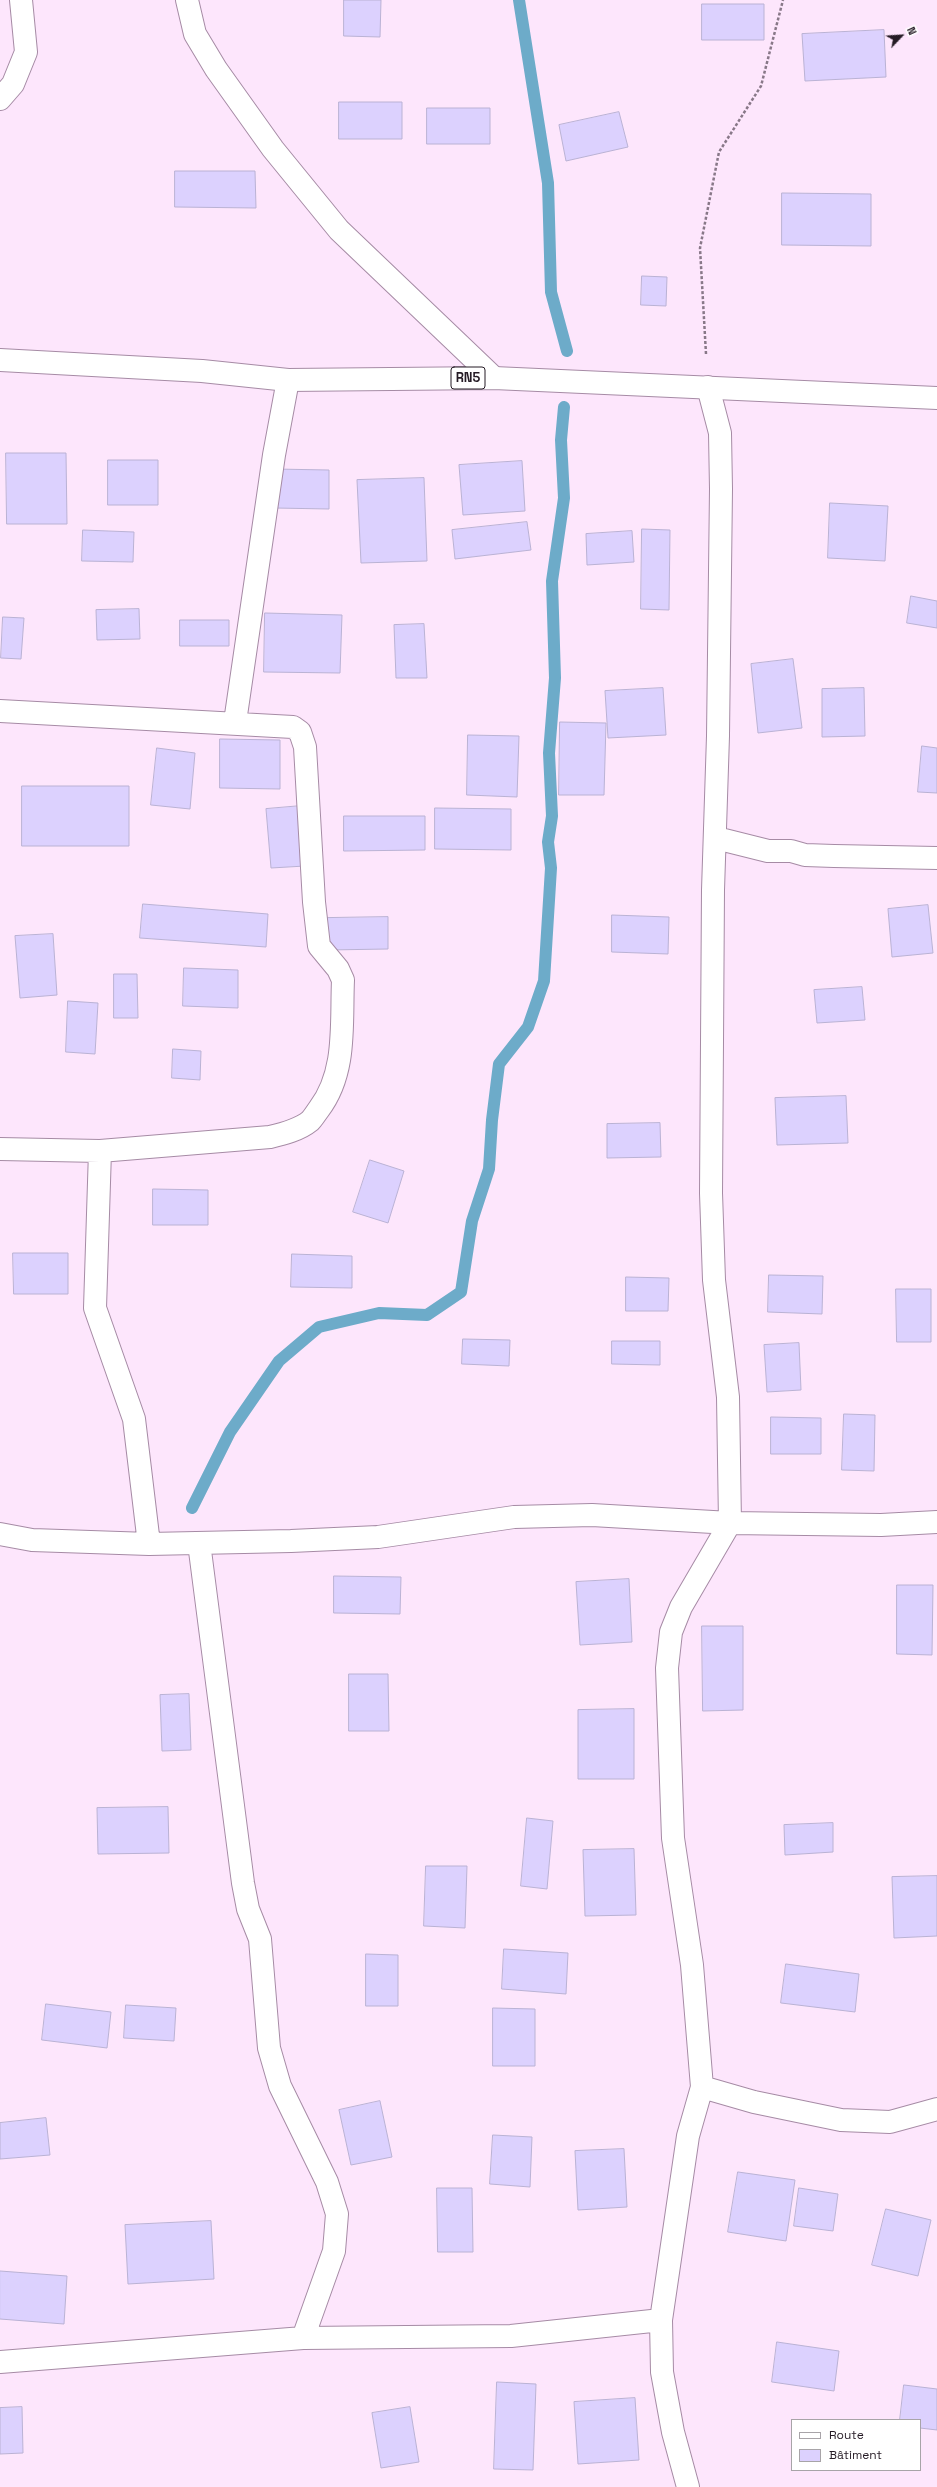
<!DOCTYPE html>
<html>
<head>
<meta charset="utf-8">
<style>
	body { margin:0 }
	#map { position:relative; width:937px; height:2487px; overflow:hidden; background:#fde6fc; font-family:"Space Grotesk",sans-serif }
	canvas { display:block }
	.legend { position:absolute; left:791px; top:2419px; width:130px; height:52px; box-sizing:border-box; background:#fff; border:1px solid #a8a4a8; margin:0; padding:5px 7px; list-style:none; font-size:12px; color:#251b25 }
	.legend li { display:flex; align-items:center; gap:8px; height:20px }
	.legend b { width:20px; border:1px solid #a8a4a8 }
	.north { position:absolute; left:881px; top:16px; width:40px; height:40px; -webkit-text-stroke:3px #fff; paint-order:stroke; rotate:65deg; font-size:11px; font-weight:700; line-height:16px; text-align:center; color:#251b25 }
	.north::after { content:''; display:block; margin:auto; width:14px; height:18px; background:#251b25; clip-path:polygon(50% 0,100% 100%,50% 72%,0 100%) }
</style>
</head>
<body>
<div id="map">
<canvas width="937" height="2487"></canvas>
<ul class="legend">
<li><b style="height:5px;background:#fff"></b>Route</li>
<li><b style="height:11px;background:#dcd1fe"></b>Bâtiment</li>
</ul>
<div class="north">N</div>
</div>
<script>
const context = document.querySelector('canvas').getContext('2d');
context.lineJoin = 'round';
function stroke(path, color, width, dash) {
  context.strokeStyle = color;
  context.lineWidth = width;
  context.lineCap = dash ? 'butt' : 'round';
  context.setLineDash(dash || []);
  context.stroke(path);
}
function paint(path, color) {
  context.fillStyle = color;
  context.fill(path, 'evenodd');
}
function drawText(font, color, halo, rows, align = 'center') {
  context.font = font + ' "Space Grotesk",sans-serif';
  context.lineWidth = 3;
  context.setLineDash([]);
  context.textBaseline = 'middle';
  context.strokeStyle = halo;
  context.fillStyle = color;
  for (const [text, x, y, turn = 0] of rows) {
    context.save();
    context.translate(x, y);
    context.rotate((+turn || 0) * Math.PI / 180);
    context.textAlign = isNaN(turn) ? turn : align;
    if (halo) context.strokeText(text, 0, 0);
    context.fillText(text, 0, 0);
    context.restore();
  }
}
stroke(new Path2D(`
	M 519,0 L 548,183 L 551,292 L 567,351
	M 192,1508 L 230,1432 L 279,1361 L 319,1327 L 379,1313 L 427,1315 L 461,1292 L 472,1221 L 489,1169 L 492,1120 L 499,1064 L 528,1027 L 544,981 L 551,868 L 548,842 L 552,816 L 549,753 L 555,678 L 552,581 L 564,498 L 561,440 L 564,407`), '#6dabc9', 12);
const building = new Path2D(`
	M 344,0 L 381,0 L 380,37 L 344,36 Z
	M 702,4 L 764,4 L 764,40 L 702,40 Z
	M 884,30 L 886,77 L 805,81 L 802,34 Z
	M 339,102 L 402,102 L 402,139 L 339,139 Z
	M 427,108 L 490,108 L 490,144 L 427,144 Z
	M 619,112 L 628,147 L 566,161 L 559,125 Z
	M 175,171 L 255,171 L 256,208 L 175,207 Z
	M 782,193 L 871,194 L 871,246 L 782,245 Z
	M 642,276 L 667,277 L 666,306 L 641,305 Z
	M 6,453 L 66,453 L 67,524 L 7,524 Z
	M 108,460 L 158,460 L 158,505 L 108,505 Z
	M 522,461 L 525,511 L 463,515 L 459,465 Z
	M 274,469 L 329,470 L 329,509 L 274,508 Z
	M 424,478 L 427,561 L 361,563 L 357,480 Z
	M 830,503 L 888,506 L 885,561 L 828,558 Z
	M 527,522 L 531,550 L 455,559 L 452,530 Z
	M 642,529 L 670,530 L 669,610 L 641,609 Z
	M 83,530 L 134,532 L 133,562 L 82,561 Z
	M 632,531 L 634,562 L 587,565 L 586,534 Z
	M 911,596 L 937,601 L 937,628 L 907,623 Z
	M 139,609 L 140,639 L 97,640 L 96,610 Z
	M 265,613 L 342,615 L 340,673 L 264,672 Z
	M 3,617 L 24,618 L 21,659 L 1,658 Z
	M 180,620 L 229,620 L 229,646 L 180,646 Z
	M 424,624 L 427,678 L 396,678 L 394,625 Z
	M 793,659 L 802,728 L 758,733 L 751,664 Z
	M 663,688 L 666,735 L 608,738 L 605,691 Z
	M 864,688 L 865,736 L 822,737 L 822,689 Z
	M 560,722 L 606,723 L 604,795 L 559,795 Z
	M 468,735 L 519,736 L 517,797 L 467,795 Z
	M 220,739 L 280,740 L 280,789 L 220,788 Z
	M 922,746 L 937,748 L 937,793 L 918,792 Z
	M 157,748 L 195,753 L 190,809 L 151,805 Z
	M 22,786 L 129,786 L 129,846 L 22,846 Z
	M 301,806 L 305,866 L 271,868 L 266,809 Z
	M 435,808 L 511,809 L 511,850 L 435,849 Z
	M 344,816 L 425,816 L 425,850 L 344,851 Z
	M 143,904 L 268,914 L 266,947 L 140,938 Z
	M 928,905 L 933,953 L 892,957 L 888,909 Z
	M 612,915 L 669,917 L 668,954 L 612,952 Z
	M 388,917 L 388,949 L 328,950 L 327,918 Z
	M 53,934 L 57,995 L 20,998 L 15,936 Z
	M 184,968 L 238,970 L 238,1008 L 183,1006 Z
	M 114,974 L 137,974 L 138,1018 L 114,1018 Z
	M 862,987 L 865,1020 L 817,1023 L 814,990 Z
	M 68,1001 L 98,1003 L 95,1054 L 66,1052 Z
	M 173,1049 L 201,1051 L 200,1080 L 172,1078 Z
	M 846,1096 L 848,1143 L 777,1145 L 775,1098 Z
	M 660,1123 L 661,1157 L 607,1158 L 607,1124 Z
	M 370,1160 L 404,1171 L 388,1223 L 353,1212 Z
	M 153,1189 L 208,1190 L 208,1225 L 153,1225 Z
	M 13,1253 L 68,1253 L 68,1294 L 14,1294 Z
	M 292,1254 L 352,1256 L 352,1288 L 291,1287 Z
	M 769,1275 L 823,1276 L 822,1314 L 768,1312 Z
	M 626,1277 L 669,1278 L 668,1311 L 626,1311 Z
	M 896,1289 L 931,1289 L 931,1342 L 897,1342 Z
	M 463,1339 L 510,1340 L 509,1366 L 462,1364 Z
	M 612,1341 L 660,1341 L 660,1365 L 612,1364 Z
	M 799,1343 L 801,1390 L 767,1392 L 764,1345 Z
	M 844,1414 L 875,1415 L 874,1471 L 842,1470 Z
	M 771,1417 L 821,1418 L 821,1454 L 771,1454 Z
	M 334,1576 L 401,1577 L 400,1614 L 334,1613 Z
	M 629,1579 L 632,1642 L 580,1645 L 576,1582 Z
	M 897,1585 L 933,1585 L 932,1655 L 897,1654 Z
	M 702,1626 L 743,1626 L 743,1710 L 703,1711 Z
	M 349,1674 L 388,1674 L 389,1731 L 349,1731 Z
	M 189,1694 L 191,1750 L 162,1751 L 160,1695 Z
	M 634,1709 L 634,1779 L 578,1779 L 578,1710 Z
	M 168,1807 L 169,1853 L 98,1854 L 97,1808 Z
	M 527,1818 L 553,1821 L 547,1889 L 521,1886 Z
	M 833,1823 L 833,1852 L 785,1855 L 784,1825 Z
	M 634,1849 L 636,1915 L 585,1916 L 583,1850 Z
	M 426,1866 L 467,1866 L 465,1928 L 424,1926 Z
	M 937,1876 L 937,1936 L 894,1938 L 892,1877 Z
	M 504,1949 L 568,1953 L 566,1994 L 502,1989 Z
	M 366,1954 L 398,1955 L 398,2006 L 366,2006 Z
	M 786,1964 L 859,1974 L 855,2012 L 781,2003 Z
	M 46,2004 L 111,2012 L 107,2048 L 42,2040 Z
	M 126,2005 L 176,2008 L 174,2041 L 124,2038 Z
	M 493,2008 L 535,2009 L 535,2066 L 493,2066 Z
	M 380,2101 L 392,2157 L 351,2165 L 339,2110 Z
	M 46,2118 L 50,2155 L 0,2159 L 0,2123 Z
	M 493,2135 L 532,2137 L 530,2187 L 490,2184 Z
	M 624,2149 L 627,2207 L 578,2210 L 575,2151 Z
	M 738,2172 L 795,2180 L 786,2241 L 728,2232 Z
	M 437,2188 L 472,2188 L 473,2252 L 438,2252 Z
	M 799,2188 L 838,2194 L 833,2231 L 794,2226 Z
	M 886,2209 L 931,2220 L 918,2276 L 872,2265 Z
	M 211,2221 L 214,2279 L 128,2284 L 125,2225 Z
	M 0,2271 L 67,2276 L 64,2324 L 0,2319 Z
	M 777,2342 L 839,2351 L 834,2391 L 772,2382 Z
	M 497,2382 L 536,2384 L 533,2470 L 494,2469 Z
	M 904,2385 L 937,2389 L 937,2430 L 920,2428 L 920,2420 L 900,2420 Z
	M 635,2398 L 639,2460 L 578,2464 L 574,2402 Z
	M 22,2407 L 23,2453 L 0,2454 L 0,2408 Z
	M 410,2407 L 419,2462 L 381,2468 L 372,2413 Z`);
paint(building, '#dcd1fe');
stroke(building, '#bab2d4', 1);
const minor = new Path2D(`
	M 187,0 L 195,34 L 216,69 L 273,149 L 339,230 L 494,378
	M 0,99 L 13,84 L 26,52 L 21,0
	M 0,711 L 293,727 L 300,732 L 305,747 L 314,902 L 319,946 L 338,969 L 343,980 C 341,1024 347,1072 319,1109 C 316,1113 313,1118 310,1121 C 299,1130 283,1134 270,1137 L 100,1151
	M 235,722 L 274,455 L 288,380
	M 716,838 L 768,851 L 791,851 L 805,855 L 834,856 L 937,858
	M 0,1149 L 100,1151 L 95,1308 L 134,1419 L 149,1544
	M 0,1534 L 32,1540 L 149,1544 L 291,1541 L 378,1537 L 514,1517 L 592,1515 L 730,1523 L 881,1525 L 937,1522
	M 199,1543 L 243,1883 L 248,1909 L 260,1939 L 269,2048 L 280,2086 L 327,2182 L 337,2214 L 334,2251 L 303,2338
	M 702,2087 L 754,2102 L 841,2120 L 890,2122 L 937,2109
	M 0,2362 L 303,2338 L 511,2336 L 661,2320
	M 688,2487 L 673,2432 L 662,2372 L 661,2320 L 688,2136 L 702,2087 L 692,1965 L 673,1838 L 667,1668 L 671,1632 L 681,1607 L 730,1523 L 728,1397 L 714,1280 L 711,1193 L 713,890 L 718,736 L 721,489 L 720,433 L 708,387`);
const trunk = new Path2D(`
	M 0,360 L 202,371 L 288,380 L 494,378 L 937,398`);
stroke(minor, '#a68ba5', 24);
stroke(trunk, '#a68ba5', 24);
stroke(new Path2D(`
	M 706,354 L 700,248 L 719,152 L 761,86 L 783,0`), '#887888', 2.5, [3, 2]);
stroke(minor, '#fff', 22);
stroke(trunk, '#fff', 22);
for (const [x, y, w] of [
	[468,378,34]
]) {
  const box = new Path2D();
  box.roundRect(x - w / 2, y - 11, w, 22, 3);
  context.fillStyle = '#fff';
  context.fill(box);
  stroke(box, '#251b25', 1);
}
drawText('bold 13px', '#251b25', null, [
	["RN5",468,378]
]);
</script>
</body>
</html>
